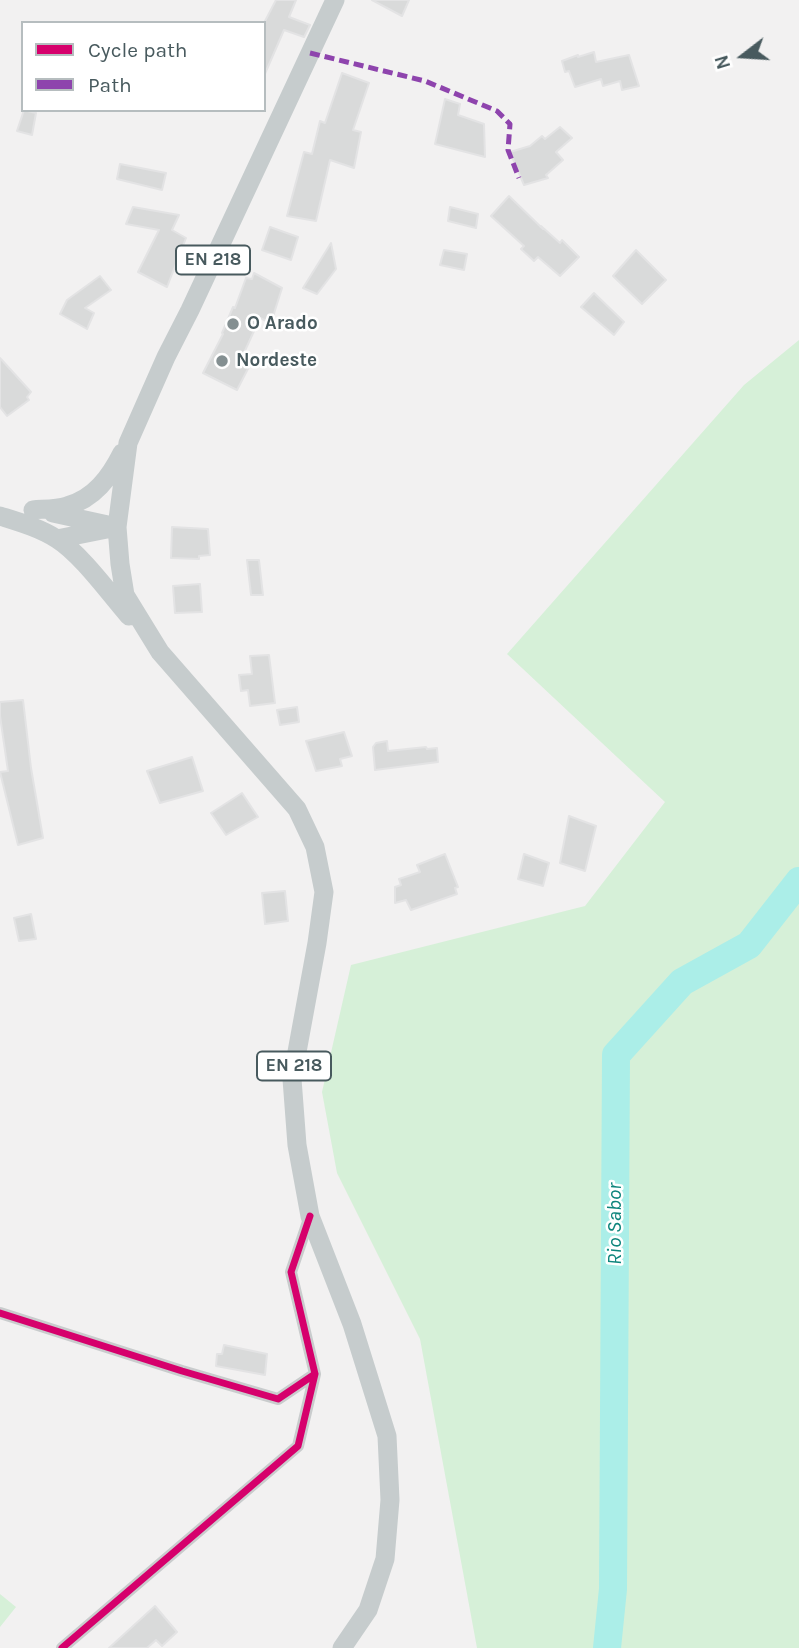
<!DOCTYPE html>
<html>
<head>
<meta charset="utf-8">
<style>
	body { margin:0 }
	#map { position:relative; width:799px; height:1648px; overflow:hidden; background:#f2f1f1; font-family:Karla,sans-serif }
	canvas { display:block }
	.legend { position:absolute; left:21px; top:21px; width:245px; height:91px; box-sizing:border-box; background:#fff; border:2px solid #b6bdbf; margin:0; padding:9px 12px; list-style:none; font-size:21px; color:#485a5e }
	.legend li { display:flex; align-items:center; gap:14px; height:35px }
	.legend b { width:35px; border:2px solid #b6bdbf }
	.north { position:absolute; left:708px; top:21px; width:70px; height:70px; -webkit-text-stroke:5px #fff; paint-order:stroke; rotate:253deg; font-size:19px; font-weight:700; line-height:28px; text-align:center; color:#485a5e }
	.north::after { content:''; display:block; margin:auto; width:24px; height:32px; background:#485a5e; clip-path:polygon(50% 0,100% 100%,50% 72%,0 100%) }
</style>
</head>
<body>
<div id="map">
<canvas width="799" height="1648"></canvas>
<ul class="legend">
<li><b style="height:9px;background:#d6006c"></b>Cycle path</li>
<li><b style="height:9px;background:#8e44ad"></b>Path</li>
</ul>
<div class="north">N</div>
</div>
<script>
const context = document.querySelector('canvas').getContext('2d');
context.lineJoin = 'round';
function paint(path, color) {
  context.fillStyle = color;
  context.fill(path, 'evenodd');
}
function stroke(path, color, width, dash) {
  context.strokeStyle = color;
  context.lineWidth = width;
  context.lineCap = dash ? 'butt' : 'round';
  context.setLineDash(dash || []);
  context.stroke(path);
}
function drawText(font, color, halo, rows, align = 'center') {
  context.font = font + ' Karla,sans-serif';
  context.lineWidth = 5;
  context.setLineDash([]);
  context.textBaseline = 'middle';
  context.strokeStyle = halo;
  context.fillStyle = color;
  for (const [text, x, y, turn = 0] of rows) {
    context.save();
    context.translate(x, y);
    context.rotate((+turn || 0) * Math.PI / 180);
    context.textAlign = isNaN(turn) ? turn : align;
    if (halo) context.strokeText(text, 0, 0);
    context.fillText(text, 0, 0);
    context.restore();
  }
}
paint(new Path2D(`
	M 799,340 L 799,1648 L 477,1648 L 420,1339 L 337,1173 L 322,1092 L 351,965 L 585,906 L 665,802 L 507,654 L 744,385 Z
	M 0,1594 L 16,1607 L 0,1627 Z`), '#d6f0d8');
stroke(new Path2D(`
	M 607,1648 L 613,1589 L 616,1055 L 682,982 L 749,945 L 799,881`), '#abeee8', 28);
const building = new Path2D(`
	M 276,0 L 296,0 L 289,17 L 310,25 L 304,37 L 284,30 L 264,76 L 264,23 Z
	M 372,0 L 409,0 L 402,16 Z
	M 594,52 L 596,62 L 629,55 L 639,86 L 622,90 L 620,81 L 603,86 L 601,79 L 575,87 L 569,71 L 565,72 L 562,61 L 578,55 L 578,57 Z
	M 342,73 L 369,83 L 353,130 L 361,132 L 354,168 L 330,160 L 316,221 L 287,216 L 304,152 L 312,154 L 320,121 L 325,123 Z
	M 445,99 L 460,104 L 458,115 L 484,124 L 485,157 L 435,144 Z
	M 24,110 L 36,113 L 32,135 L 17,131 Z
	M 560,127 L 572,138 L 556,152 L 563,160 L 546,175 L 548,178 L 524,185 L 510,152 L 530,146 L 542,136 L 545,139 Z
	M 120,164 L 166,173 L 162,190 L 117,179 Z
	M 509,196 L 543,229 L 541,226 L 560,243 L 562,240 L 579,257 L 560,276 L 538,257 L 534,261 L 521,249 L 524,246 L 491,216 Z
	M 133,207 L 179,215 L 172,230 L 186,238 L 167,287 L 138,272 L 159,230 L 126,224 Z
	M 450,207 L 478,214 L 476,228 L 448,221 Z
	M 270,227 L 298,237 L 291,260 L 262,250 Z
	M 331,243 L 336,269 L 317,294 L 303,288 Z
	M 444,250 L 467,254 L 464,270 L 440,265 Z
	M 636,250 L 666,280 L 642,304 L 613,276 Z
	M 254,273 L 282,288 L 271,323 L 260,318 L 243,355 L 253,359 L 237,390 L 203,373 L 223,334 L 222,333 L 233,307 L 235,308 L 246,278 L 252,279 Z
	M 100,276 L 111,290 L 85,308 L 94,313 L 87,329 L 60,314 L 67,300 Z
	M 594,293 L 624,322 L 614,335 L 581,307 Z
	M 0,358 L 31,392 L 27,397 L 29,400 L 7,416 L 0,407 Z
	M 172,527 L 208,529 L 210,555 L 199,556 L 199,559 L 171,558 Z
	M 247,560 L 259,560 L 263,595 L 251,595 Z
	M 200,584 L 202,612 L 175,613 L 173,586 Z
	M 269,655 L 275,703 L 250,706 L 248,690 L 241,691 L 239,675 L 252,674 L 250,656 Z
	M 23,700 L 31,768 L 43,838 L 18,845 L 0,772 L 8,771 L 0,716 L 0,702 Z
	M 297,707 L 299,722 L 280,725 L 277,710 Z
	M 344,732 L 352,756 L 340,759 L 342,766 L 316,771 L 306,741 Z
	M 387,741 L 388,751 L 426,747 L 427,749 L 437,748 L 438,762 L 375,770 L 373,747 L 376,743 Z
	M 192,757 L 203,791 L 160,803 L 147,771 Z
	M 242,793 L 258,817 L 226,835 L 211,813 Z
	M 569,816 L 596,826 L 585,871 L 560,863 Z
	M 445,854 L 458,887 L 455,888 L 457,894 L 411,910 L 406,900 L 395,903 L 395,887 L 401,885 L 399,879 L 420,872 L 417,865 Z
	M 524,854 L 549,863 L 543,886 L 518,879 Z
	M 285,891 L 288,921 L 265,924 L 262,893 Z
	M 31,914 L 36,939 L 19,941 L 14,918 Z
	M 224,1345 L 267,1354 L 265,1375 L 216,1366 L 217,1354 L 222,1354 Z
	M 155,1606 L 177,1632 L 162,1646 L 156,1640 L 147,1648 L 109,1648 Z`);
paint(building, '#d9dada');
stroke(building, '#e3e3e4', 2);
stroke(new Path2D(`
	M 0,1313 L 182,1371 L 278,1399 L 315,1374 L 291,1272 L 310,1216
	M 62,1648 L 298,1446 L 315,1374`), '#c9cccd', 12);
stroke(new Path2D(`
	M 335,0 L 190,310 L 166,357 L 128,443 L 117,527 L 120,564 L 125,595 L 160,652 L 297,809 L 315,847 L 324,892 L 317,943 L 292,1079 L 297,1145 L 310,1216 L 352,1324 L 387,1436 L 390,1500 L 385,1559 L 368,1610 L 342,1648
	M 33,510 C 44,509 57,509 67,506 C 94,499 110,477 122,453
	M 53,513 L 117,527
	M 0,516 C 19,522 40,528 57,539 C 81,554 109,593 129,616
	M 57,539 L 112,528`), '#c6cccd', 19);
stroke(new Path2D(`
	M 310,53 L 425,81 L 497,111 L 510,124 L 508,150 L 519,178`), '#8e44ad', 5, [10, 5]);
stroke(new Path2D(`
	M 0,1313 L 182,1371 L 278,1399 L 315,1374 L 291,1272 L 310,1216
	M 62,1648 L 298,1446 L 315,1374`), '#d6006c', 7);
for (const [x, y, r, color] of [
	[233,324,7,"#848f91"],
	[222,361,7,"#848f91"]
]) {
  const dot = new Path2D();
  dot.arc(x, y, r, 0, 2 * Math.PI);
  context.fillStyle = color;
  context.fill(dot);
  stroke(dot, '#fff', 2.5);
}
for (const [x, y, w] of [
	[213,260,74],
	[294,1066,74]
]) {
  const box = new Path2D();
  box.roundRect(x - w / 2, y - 14.5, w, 29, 5);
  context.fillStyle = '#fff';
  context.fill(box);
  stroke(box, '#485a5e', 2);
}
drawText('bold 18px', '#485a5e', null, [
	["EN 218",213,260],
	["EN 218",294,1066]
]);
drawText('bold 19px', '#485a5e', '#fff', [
	["O Arado",247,324],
	["Nordeste",236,361]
], 'left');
drawText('italic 21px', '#0e857c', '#fff', [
	["Rio Sabor",615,1224,-90]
]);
</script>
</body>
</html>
